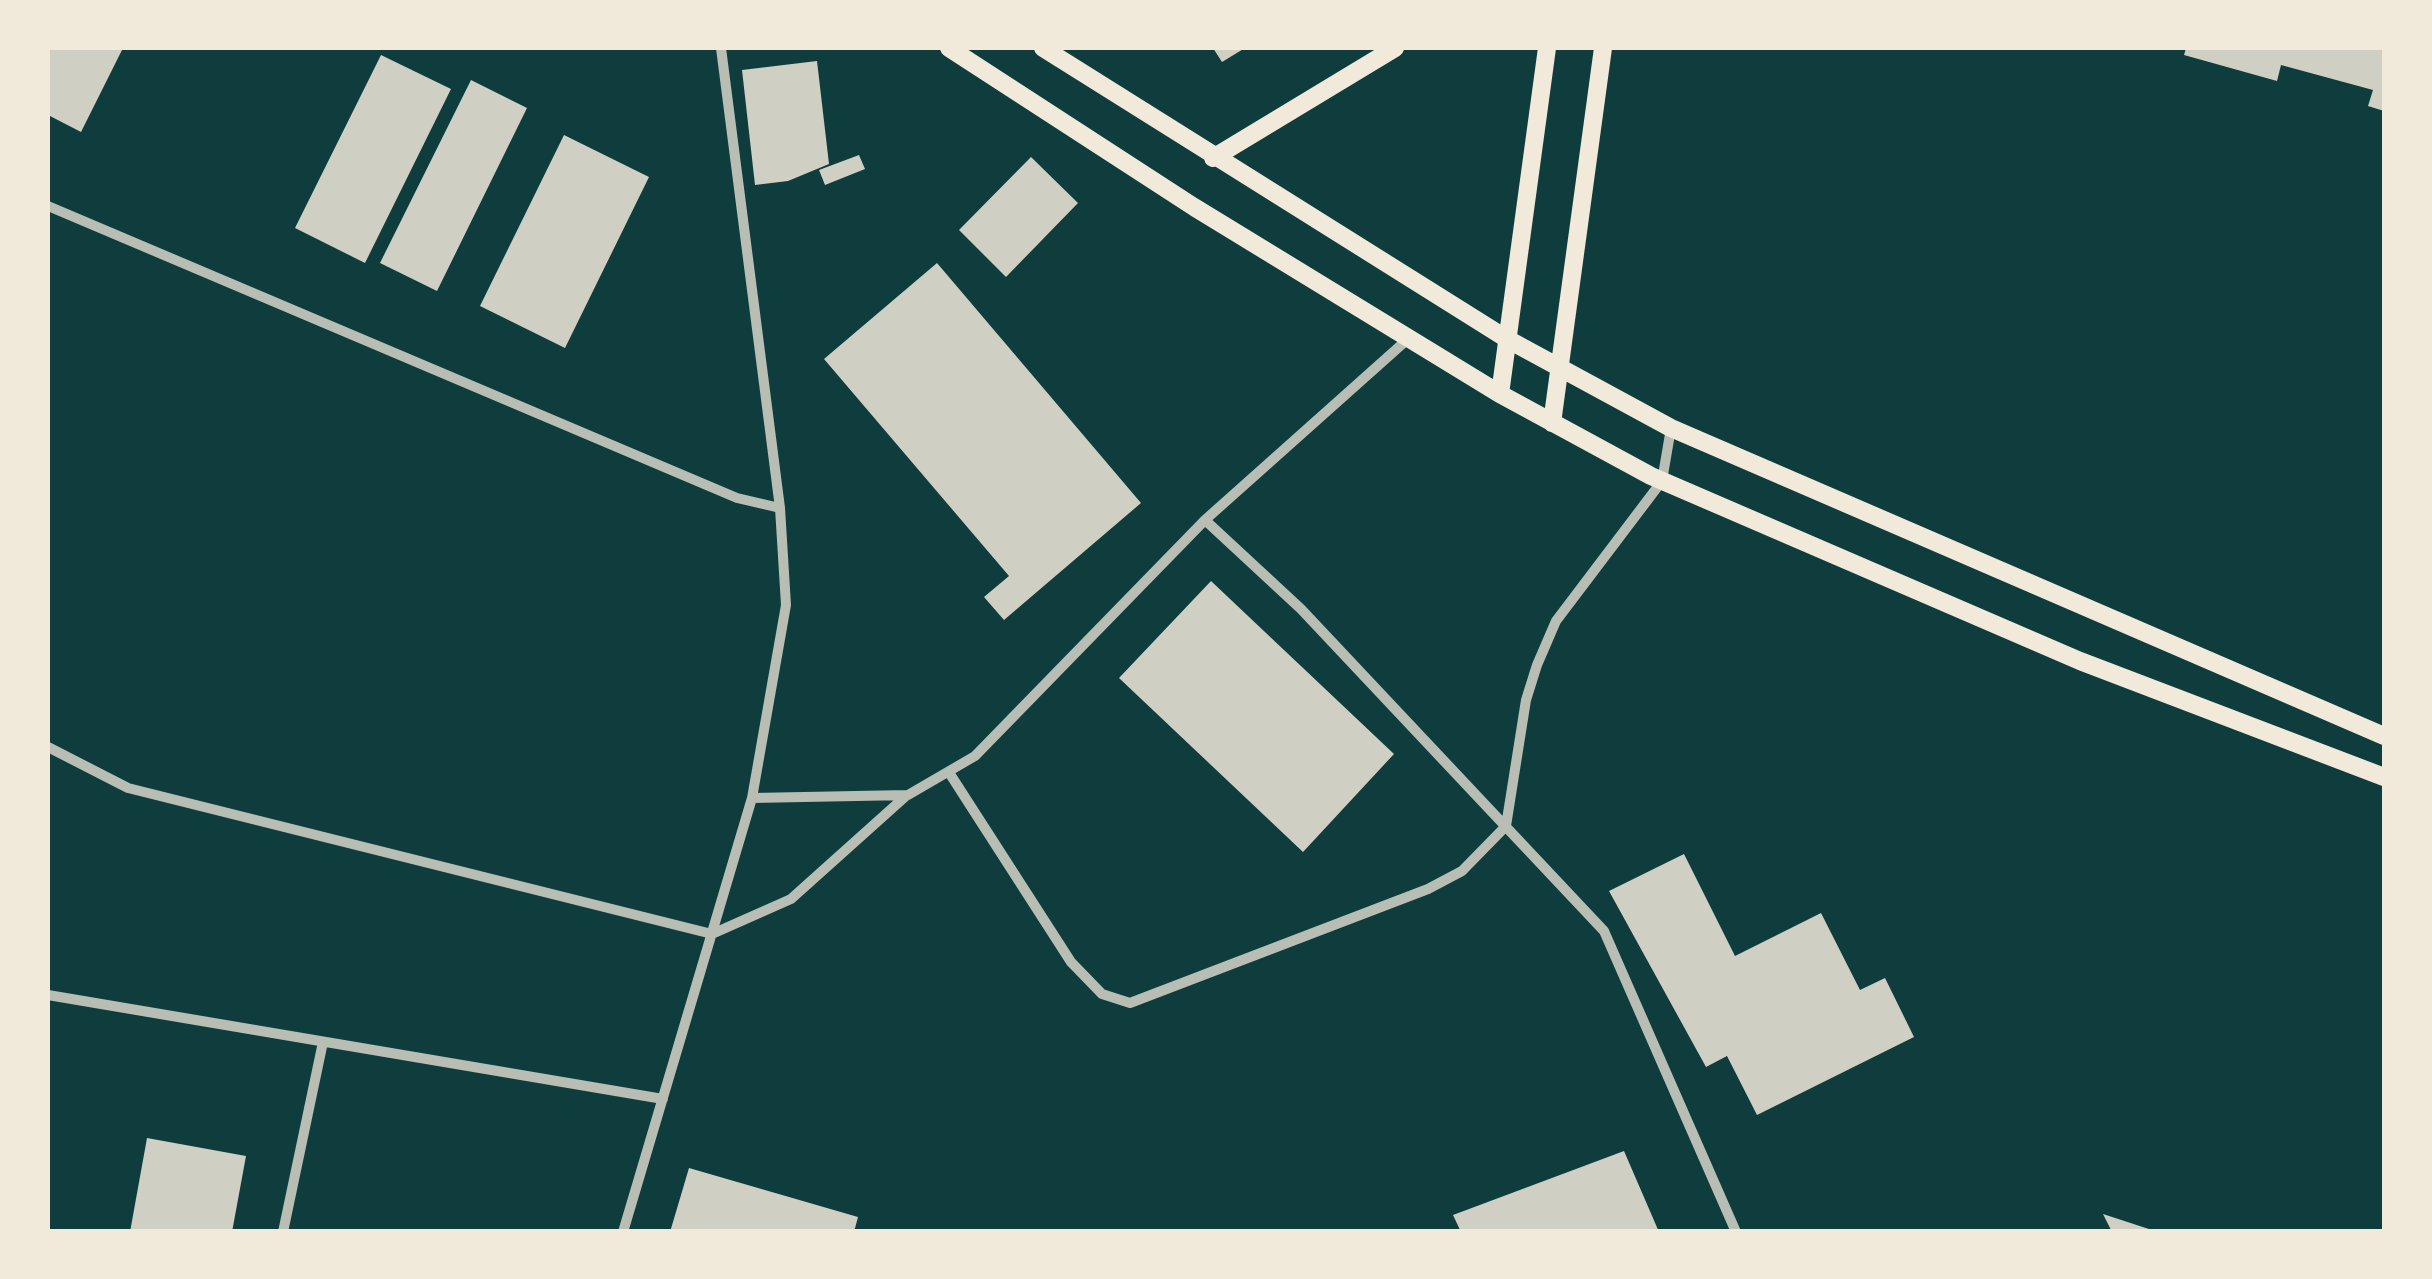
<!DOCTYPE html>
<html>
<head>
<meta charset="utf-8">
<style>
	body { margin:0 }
	#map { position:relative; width:2432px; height:1279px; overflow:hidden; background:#0f3d3e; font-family:Signika,sans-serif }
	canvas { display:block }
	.frame { position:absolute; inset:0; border:50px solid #f1e9da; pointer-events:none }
</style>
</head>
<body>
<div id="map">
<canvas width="2432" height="1279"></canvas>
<div class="frame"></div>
</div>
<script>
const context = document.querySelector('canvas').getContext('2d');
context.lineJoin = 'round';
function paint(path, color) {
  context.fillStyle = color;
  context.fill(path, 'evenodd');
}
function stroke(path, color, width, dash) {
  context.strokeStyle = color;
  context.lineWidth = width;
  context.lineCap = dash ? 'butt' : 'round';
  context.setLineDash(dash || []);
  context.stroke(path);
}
paint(new Path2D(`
	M 48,48 L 123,48 L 81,132 L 48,115 Z
	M 1213,48 L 1245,48 L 1222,62 Z
	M 2186,48 L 2384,48 L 2384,111 L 2368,106 L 2373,90 L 2281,65 L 2277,81 L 2184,55 Z
	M 381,55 L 451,89 L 365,263 L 295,228 Z
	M 817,61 L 829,164 L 788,181 L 755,185 L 742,70 Z
	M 471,80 L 527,108 L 437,291 L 380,263 Z
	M 564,135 L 649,177 L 565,348 L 480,306 Z
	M 859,155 L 865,169 L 825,185 L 819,170 Z
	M 1031,157 L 1078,203 L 1006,277 L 959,230 Z
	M 937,263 L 1141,503 L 1004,620 L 984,597 L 1009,576 L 824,359 Z
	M 1211,581 L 1394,754 L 1303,852 L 1119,678 Z
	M 1684,854 L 1735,956 L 1821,913 L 1860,990 L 1885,978 L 1914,1037 L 1757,1115 L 1727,1056 L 1706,1067 L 1609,891 Z
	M 147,1138 L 246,1156 L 232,1232 L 130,1232 Z
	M 1624,1151 L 1659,1232 L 1461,1232 L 1453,1215 Z
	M 689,1168 L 858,1217 L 854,1232 L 670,1232 Z
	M 2103,1214 L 2155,1231 L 2155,1232 L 2112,1232 Z`), '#cfcfc3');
stroke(new Path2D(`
	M 721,48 L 780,508 L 786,605 L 752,798 L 908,795 L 975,756 L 1205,520 L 1409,338
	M 48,206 L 737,498 L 780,508
	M 1205,520 L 1301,609 L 1604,931 L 1736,1232
	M 48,747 L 128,788 L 712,934 L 791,899 L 907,795
	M 950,774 L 1071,962 L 1102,994 L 1130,1003 L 1428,889 L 1462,871 L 1506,826 L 1526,700 L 1537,665 L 1556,621 L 1662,481 L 1671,428
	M 48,995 L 663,1099
	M 283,1232 L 323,1042
	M 623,1232 L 752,798`), '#b8beb3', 10);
stroke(new Path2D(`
	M 949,48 L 1194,207 L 1500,394 L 1651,476 L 2080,661 L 2384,777
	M 1043,48 L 1507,339 L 1671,428 L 2384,736
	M 1213,158 L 1395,48
	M 1500,394 L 1547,48
	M 1552,423 L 1603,48`), '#f1e9da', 18);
</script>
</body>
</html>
